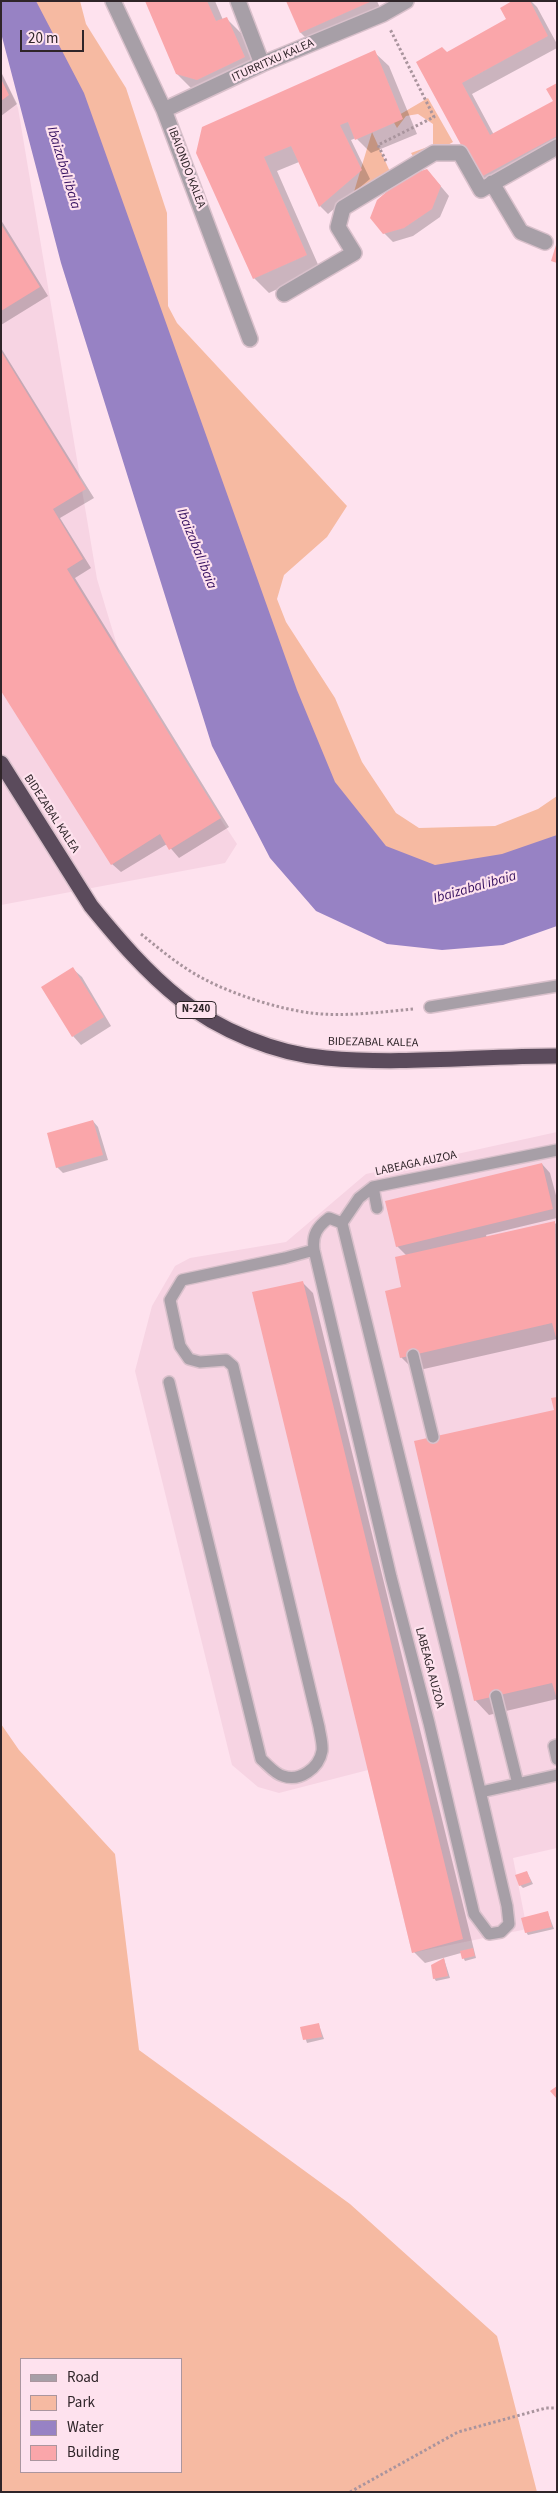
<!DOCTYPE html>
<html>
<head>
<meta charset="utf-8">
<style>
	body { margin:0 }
	#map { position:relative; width:558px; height:2493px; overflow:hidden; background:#fee2ee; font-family:"Source Sans 3",sans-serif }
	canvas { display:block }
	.frame { position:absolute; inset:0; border:2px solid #2f2529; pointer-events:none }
	.legend { position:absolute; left:20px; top:2358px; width:162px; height:115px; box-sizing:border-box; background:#fee2ee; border:1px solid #ab969f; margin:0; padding:6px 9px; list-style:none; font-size:15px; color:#2f2529 }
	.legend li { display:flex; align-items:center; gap:10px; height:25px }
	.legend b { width:25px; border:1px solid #ab969f }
	.scale { position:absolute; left:20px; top:30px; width:64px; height:22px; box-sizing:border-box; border:2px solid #2f2529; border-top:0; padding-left:6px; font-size:15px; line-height:18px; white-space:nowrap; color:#2f2529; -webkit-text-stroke:4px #fee2ee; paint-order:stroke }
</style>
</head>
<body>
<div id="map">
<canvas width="558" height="2493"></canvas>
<div class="frame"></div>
<ul class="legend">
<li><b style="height:6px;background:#a79fa7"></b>Road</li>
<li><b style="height:14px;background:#f6baa2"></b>Park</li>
<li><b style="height:14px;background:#9782c4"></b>Water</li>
<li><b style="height:14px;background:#faa6aa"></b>Building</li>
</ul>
<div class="scale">20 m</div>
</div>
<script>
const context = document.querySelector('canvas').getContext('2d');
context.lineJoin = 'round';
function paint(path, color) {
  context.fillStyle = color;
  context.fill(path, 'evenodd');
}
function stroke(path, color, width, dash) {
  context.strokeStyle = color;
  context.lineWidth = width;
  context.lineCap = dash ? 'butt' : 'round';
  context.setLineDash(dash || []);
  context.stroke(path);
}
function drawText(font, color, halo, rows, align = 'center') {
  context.font = font + ' "Source Sans 3",sans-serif';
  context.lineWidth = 4.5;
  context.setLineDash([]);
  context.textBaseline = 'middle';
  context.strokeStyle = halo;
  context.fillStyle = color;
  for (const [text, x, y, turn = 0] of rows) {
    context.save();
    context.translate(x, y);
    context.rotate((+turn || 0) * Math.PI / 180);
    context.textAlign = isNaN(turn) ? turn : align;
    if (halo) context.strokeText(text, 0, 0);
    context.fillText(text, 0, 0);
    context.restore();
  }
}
paint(new Path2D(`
	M 1,71 L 18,108 L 97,579 L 126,675 L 237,844 L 225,863 L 1,905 Z
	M 557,1132 L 557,1848 L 513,1858 L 527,1929 L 412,1953 L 368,1770 L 279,1793 L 258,1787 L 232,1765 L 135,1371 L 152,1306 L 175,1266 L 190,1258 L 286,1242 L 366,1174 Z`), '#f7d4e3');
paint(new Path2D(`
	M 36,1 L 80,1 L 86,24 L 126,88 L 167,213 L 168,306 L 177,323 L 347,506 L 327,537 L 284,575 L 277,599 L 286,622 L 335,698 L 362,762 L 396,813 L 419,828 L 495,826 L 538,809 L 557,796 L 557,887 L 400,937 L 196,601 Z
	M 428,98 L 453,142 L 417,163 L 411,153 L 433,145 L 433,124 L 418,114 L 406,116 L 397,128 L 392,119 Z
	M 372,132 L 392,176 L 353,195 Z
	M 1,1724 L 19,1750 L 115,1854 L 139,2050 L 350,2204 L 497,2336 L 537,2492 L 1,2492 ZM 181,2359 L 181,2472 L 21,2472 L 21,2359 Z`), '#f6baa2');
paint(new Path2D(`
	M 1,1 L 36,1 L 84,93 L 297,690 L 335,782 L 386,846 L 435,865 L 502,854 L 557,835 L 557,926 L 503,945 L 442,950 L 387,944 L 316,911 L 270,858 L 212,746 L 61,263 L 1,33 Z`), '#9782c4');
paint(new Path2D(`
	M 147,1 L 215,1 L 223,20 L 226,18 L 241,33 L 258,72 L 212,94 L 191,88 L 177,74 Z
	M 287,1 L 377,1 L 384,17 L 315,47 L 301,33 Z
	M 515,1 L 531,1 L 537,7 L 557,44 L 557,48 L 472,94 L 494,135 L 555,102 L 557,85 L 557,153 L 491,188 L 480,177 L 447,53 L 508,20 Z
	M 374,52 L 389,66 L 417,134 L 371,153 L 356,138 L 351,140 L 370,179 L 328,214 L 320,206 L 299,162 L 277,171 L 320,269 L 269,293 L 254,278 L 203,128 Z
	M 1,72 L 17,104 L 1,116 Z
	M 427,170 L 449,196 L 440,217 L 413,236 L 393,242 L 384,233 Z
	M 1,220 L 48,296 L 1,325 Z
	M 1,348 L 94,498 L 60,518 L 91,568 L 75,578 L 229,827 L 179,858 L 167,844 L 121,872 L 112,864 L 1,688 Z
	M 73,969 L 82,977 L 111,1026 L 81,1045 L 73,1036 Z
	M 93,1121 L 98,1127 L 108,1160 L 63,1173 L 57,1167 Z
	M 542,1164 L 550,1173 L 557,1199 L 557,1218 L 486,1235 L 487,1238 L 554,1222 L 557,1225 L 557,1339 L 415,1371 L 401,1357 L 403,1288 L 407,1256 L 397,1246 Z
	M 302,1282 L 313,1293 L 476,1958 L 465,1961 L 461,1953 L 425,1963 L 414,1952 Z
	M 557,1399 L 557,1699 L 489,1715 L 475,1700 Z
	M 527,1872 L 533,1884 L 523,1888 L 520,1885 Z
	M 548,1913 L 554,1929 L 528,1935 L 526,1932 Z
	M 444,1959 L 450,1978 L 436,1981 L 434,1978 Z
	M 319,2025 L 324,2039 L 307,2043 L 302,2028 Z`), '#0003');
paint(new Path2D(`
	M 145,1 L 207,1 L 216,21 L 227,17 L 245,57 L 197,80 L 176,74 Z
	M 286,1 L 372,1 L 300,33 Z
	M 512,1 L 530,1 L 548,36 L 462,83 L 490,135 L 553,101 L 546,89 L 557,83 L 557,136 L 479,178 L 416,62 L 442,47 L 447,52 L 506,19 L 500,8 Z
	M 375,50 L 403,119 L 355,140 L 348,122 L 340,125 L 362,170 L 319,207 L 291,146 L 264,157 L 307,255 L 253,279 L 196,153 L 202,127 Z
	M 1,79 L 9,95 L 1,101 Z
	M 427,169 L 441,186 L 432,209 L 404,228 L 383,234 L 370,218 L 377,200 L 405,176 Z
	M 1,224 L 40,287 L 1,311 Z
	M 556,245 L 557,245 L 557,263 L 551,261 Z
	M 1,351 L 86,489 L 53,509 L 83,559 L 67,569 L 221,818 L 169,850 L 160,834 L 111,865 L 1,691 Z
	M 73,967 L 104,1017 L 72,1037 L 41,987 Z
	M 93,1120 L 103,1155 L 56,1168 L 47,1133 Z
	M 542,1163 L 553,1209 L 396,1247 L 385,1201 Z
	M 555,1221 L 557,1341 L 552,1323 L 400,1358 L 385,1291 L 401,1287 L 395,1257 Z
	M 303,1281 L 463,1939 L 412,1953 L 252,1292 Z
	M 557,1397 L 557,1699 L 552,1683 L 474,1701 L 414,1441 L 554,1410 L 551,1398 Z
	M 527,1871 L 531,1882 L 519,1886 L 515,1875 Z
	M 548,1911 L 552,1927 L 525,1933 L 521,1918 Z
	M 473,1948 L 475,1956 L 462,1959 L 460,1951 Z
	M 444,1958 L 448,1976 L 433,1979 L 431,1965 Z
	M 319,2023 L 322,2037 L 303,2040 L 300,2027 Z
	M 557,2086 L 557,2099 L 550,2091 Z`), '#faa6aa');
const lane = new Path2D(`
	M 430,1007 L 557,986
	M 373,1187 L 377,1208
	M 342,1223 L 329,1218 C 317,1227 312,1235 314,1250 L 391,1577 L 429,1723 L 474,1914 L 489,1934 L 501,1932 L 509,1924 L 507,1906 L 453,1675 L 342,1223 L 359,1198 L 373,1187 L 557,1150
	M 413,1355 L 433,1437
	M 169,1382 L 261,1759 C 268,1765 275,1774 283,1776 C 300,1782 319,1768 322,1751 C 323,1744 320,1734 319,1727 L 233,1366 L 226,1360 L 200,1362 L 189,1359 L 180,1346 L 170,1300 L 182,1280 L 285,1258 L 314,1250
	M 496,1696 L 518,1784
	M 557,1745 L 554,1746 L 557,1759
	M 481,1792 L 557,1775`);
const street = new Path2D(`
	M 113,1 L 164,110 L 250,339
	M 238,1 L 262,64
	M 164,110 L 262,64 L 383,14 L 406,1
	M 492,183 L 521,232 L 545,242
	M 284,294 L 354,253 L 338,227 L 343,208 L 434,153 L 460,153 L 481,190 L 557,147`);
const highway = new Path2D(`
	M 1,763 L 91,906 C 118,939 146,972 180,999 C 218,1030 276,1054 326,1058 C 402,1065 480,1056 557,1056`);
stroke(lane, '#d9c0cb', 14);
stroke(street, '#d9c0cb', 18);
stroke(highway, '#d9c0cb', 18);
stroke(new Path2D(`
	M 386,161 L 378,145 L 434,117 L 390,29
	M 141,934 C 162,951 182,968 206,980 C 235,995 279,1009 311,1013 C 343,1017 382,1012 414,1009
	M 350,2492 L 458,2432 L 546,2408 L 557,2408`), '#a9949d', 3, [2.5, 2.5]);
stroke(lane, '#a79fa7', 11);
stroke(street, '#a79fa7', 15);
stroke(highway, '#5b4b5c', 15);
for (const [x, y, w] of [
	[196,1010,40]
]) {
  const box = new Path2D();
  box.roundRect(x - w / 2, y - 8.5, w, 17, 4);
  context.fillStyle = '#fee2ee';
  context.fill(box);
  stroke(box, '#2f2529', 1);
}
drawText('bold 11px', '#2f2529', null, [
	["N-240",196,1010]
]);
drawText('12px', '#2f2529', '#fee2ee', [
	["ITURRITXU KALEA",273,61,-24],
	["IBAIONDO KALEA",186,168,69],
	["BIDEZABAL KALEA",51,814,57],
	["BIDEZABAL KALEA",373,1043,1],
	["LABEAGA AUZOA",416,1164,-12],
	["LABEAGA AUZOA",429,1668,75]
]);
drawText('italic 14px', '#340f5f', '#fee2ee', [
	["Ibaizabal ibaia",63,168,73],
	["Ibaizabal ibaia",196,549,68],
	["Ibaizabal ibaia",475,888,-16]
]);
</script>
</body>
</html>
